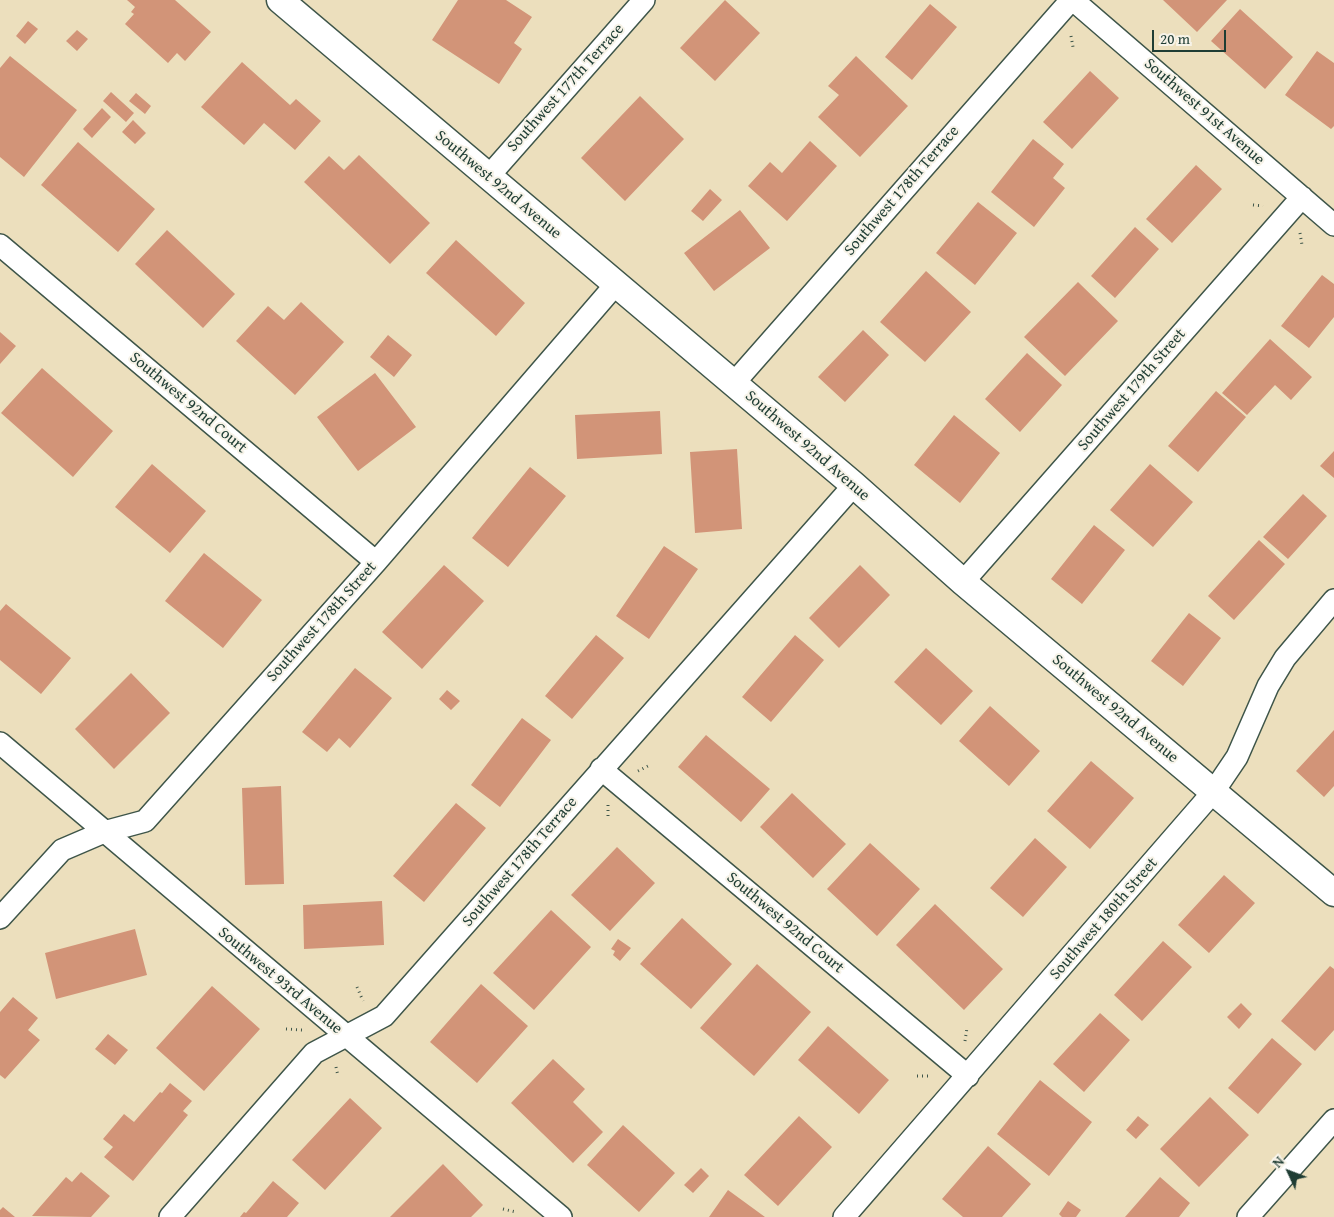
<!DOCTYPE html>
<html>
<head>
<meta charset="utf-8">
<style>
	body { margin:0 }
	#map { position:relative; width:1334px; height:1217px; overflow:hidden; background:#ecdfbd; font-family:"Gentium Book Plus",serif }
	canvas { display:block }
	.north { position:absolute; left:1264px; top:1147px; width:50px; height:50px; -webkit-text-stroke:4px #f7f3e8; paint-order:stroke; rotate:313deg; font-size:14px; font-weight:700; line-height:20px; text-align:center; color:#1f3d34 }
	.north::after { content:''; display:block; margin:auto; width:18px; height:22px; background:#1f3d34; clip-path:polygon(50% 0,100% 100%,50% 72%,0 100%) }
	.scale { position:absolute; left:1152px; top:30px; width:74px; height:22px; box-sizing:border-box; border:2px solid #1f3d34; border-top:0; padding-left:6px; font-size:15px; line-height:18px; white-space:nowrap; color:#1f3d34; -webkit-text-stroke:4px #f7f3e8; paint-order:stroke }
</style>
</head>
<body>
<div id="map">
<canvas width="1334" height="1217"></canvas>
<div class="north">N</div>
<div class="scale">20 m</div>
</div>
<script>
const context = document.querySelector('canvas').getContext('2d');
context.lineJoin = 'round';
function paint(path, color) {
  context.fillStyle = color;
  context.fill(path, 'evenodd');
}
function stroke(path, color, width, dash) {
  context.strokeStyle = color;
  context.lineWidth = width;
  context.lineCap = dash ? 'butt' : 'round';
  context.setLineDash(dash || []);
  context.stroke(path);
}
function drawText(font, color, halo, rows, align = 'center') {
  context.font = font + ' "Gentium Book Plus",serif';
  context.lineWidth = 4;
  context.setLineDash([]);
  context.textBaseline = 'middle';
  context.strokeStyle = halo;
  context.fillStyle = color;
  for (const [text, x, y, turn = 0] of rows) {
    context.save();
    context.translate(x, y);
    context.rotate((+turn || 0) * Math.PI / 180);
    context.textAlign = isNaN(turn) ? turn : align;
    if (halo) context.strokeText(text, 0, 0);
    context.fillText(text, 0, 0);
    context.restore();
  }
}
paint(new Path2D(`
	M 127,0 L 175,0 L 211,32 L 185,61 L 177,53 L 168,63 L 125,24 L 134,14 L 131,12 L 135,7 Z
	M 458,0 L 506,0 L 532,17 L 514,43 L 522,49 L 499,84 L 432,40 Z
	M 725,0 L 760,33 L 715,81 L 680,48 Z
	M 1163,0 L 1227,0 L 1197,32 Z
	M 930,4 L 957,27 L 912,80 L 885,57 Z
	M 1240,9 L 1293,57 L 1265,89 L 1211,41 Z
	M 28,21 L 38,29 L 25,44 L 16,36 Z
	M 77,30 L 88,39 L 77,51 L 66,41 Z
	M 1317,51 L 1334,63 L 1334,126 L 1331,129 L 1285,95 Z
	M 10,56 L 77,110 L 24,177 L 0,157 L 0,68 Z
	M 856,56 L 908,106 L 860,157 L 818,117 L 839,95 L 828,86 Z
	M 242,62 L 290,105 L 296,99 L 321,121 L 295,150 L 264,123 L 244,145 L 201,107 Z
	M 1090,71 L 1119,98 L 1072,149 L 1043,122 Z
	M 111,92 L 134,113 L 126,122 L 103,101 Z
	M 136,93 L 151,106 L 145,114 L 129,101 Z
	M 640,96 L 684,139 L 625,201 L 581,158 Z
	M 102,108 L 111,117 L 92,138 L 83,129 Z
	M 133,120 L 146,133 L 135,144 L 122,132 Z
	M 1033,139 L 1064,164 L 1053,178 L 1065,188 L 1034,227 L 991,192 Z
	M 810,141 L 837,166 L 787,221 L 748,186 L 770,162 L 782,173 Z
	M 78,142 L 155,209 L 118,252 L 41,185 Z
	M 359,155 L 430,223 L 390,264 L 304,182 L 329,156 L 344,170 Z
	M 1196,165 L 1222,189 L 1172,243 L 1146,219 Z
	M 710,189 L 722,200 L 703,221 L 691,211 Z
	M 978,202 L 1017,233 L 975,285 L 936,253 Z
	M 740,210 L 770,248 L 714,291 L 684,253 Z
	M 1135,227 L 1159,249 L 1115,298 L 1091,276 Z
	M 167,230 L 235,294 L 203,328 L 135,264 Z
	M 456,240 L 525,303 L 496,336 L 426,273 Z
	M 926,271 L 971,312 L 925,362 L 880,322 Z
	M 1322,275 L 1334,284 L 1334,317 L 1309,348 L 1281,326 Z
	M 1078,282 L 1118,321 L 1065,376 L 1024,337 Z
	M 301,302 L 344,342 L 295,395 L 236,341 L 268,306 L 284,320 Z
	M 863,330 L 889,355 L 845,402 L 818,377 Z
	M 0,332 L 16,346 L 0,364 Z
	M 388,335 L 412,355 L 394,377 L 370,357 Z
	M 1270,339 L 1312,377 L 1291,400 L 1275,385 L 1247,415 L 1222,393 Z
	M 1027,353 L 1062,385 L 1020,432 L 985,399 Z
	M 42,368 L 113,431 L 73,477 L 1,413 Z
	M 375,373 L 416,427 L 358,471 L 317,417 Z
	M 1216,391 L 1246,417 L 1198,472 L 1168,446 Z
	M 660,411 L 662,454 L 577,459 L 575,415 Z
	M 954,415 L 1000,453 L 960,503 L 914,465 Z
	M 737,449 L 742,529 L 695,533 L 690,452 Z
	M 1334,451 L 1334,478 L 1320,466 Z
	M 152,464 L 206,511 L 170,553 L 115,507 Z
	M 1150,464 L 1193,502 L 1153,547 L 1110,510 Z
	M 530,467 L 566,496 L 508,567 L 472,538 Z
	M 1303,494 L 1327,516 L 1288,559 L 1263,537 Z
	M 1094,525 L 1125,550 L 1082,604 L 1051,579 Z
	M 1259,540 L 1285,564 L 1234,620 L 1208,596 Z
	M 664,546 L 698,569 L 649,639 L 616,616 Z
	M 204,553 L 262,600 L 223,648 L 165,601 Z
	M 444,565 L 484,601 L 422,669 L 382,632 Z
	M 860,565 L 890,595 L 839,648 L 809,618 Z
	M 6,604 L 71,658 L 41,694 L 0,660 L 0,611 Z
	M 1189,613 L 1221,638 L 1183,686 L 1151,661 Z
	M 596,635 L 624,658 L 572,719 L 545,696 Z
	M 795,635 L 824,660 L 771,722 L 742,697 Z
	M 926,648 L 973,691 L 941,725 L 894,682 Z
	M 355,668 L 392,698 L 350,748 L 339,738 L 327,752 L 302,732 Z
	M 131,673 L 170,713 L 114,769 L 75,729 Z
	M 447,690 L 460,701 L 451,710 L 439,699 Z
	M 990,706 L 1040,751 L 1009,786 L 959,741 Z
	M 522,718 L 551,740 L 500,807 L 471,785 Z
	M 1334,730 L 1334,786 L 1324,797 L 1296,771 Z
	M 706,735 L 770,789 L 741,822 L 678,767 Z
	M 1091,761 L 1134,798 L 1090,849 L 1047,811 Z
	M 281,786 L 284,884 L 245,885 L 242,788 Z
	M 792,793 L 846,844 L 813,878 L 760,827 Z
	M 456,803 L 486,828 L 424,902 L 393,876 Z
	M 1035,838 L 1067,867 L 1023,917 L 990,888 Z
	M 870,843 L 920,889 L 877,936 L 827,889 Z
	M 617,847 L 655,883 L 610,931 L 571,895 Z
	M 1224,875 L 1255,903 L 1209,953 L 1178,925 Z
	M 382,901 L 384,945 L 304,949 L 303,905 Z
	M 935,904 L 1003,969 L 964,1010 L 896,945 Z
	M 551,910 L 591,947 L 534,1010 L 493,973 Z
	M 682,918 L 732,964 L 691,1009 L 640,964 Z
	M 135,929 L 147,975 L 56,999 L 45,953 Z
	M 618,939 L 631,948 L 620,961 L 613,955 L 615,951 L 611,949 Z
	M 1163,941 L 1192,967 L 1142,1021 L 1114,995 Z
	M 757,964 L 811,1012 L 754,1076 L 700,1028 Z
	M 1330,966 L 1334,969 L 1334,1030 L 1315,1051 L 1281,1021 Z
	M 481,984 L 528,1026 L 477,1083 L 430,1042 Z
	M 212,986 L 260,1029 L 204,1091 L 156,1048 Z
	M 13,997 L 38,1018 L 28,1030 L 40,1040 L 5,1079 L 0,1075 L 0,1012 Z
	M 1241,1003 L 1252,1014 L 1239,1029 L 1227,1017 Z
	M 1100,1013 L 1130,1040 L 1084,1092 L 1053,1064 Z
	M 828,1026 L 889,1080 L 859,1114 L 798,1060 Z
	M 108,1034 L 128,1050 L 115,1065 L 95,1049 Z
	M 1272,1038 L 1302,1064 L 1258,1114 L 1228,1088 Z
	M 553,1059 L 585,1089 L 573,1102 L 603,1132 L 573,1163 L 511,1103 Z
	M 1040,1080 L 1092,1122 L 1049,1176 L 997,1134 Z
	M 170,1083 L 192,1101 L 183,1111 L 188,1115 L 133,1181 L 104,1157 L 113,1147 L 103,1139 L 124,1114 L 134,1122 L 160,1092 L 162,1093 Z
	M 1210,1097 L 1249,1135 L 1199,1187 L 1160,1149 Z
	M 350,1098 L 382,1128 L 325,1190 L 292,1160 Z
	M 799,1116 L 832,1147 L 778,1206 L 744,1175 Z
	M 1138,1116 L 1149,1125 L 1136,1139 L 1126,1130 Z
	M 623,1125 L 675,1173 L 639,1212 L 587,1165 Z
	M 988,1146 L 1031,1184 L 1002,1217 L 963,1217 L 942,1199 Z
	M 443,1164 L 483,1205 L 471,1217 L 390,1217 Z
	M 701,1168 L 709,1176 L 693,1193 L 684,1185 Z
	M 81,1172 L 110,1196 L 91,1217 L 32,1216 L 66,1177 L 72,1182 Z
	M 1160,1177 L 1190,1203 L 1179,1217 L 1125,1217 Z
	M 273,1181 L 299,1203 L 287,1217 L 240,1217 L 244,1212 L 246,1213 Z
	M 728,1190 L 765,1217 L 709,1217 Z
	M 1068,1201 L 1081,1210 L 1076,1217 L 1062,1217 L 1059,1214 Z
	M 3,1207 L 15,1217 L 0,1217 L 0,1210 Z`), '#d29478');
const minor = new Path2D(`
	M 1073,0 L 1334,225
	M 488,177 L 644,0
	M 0,245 L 376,562
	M 734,383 L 1071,0
	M 963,582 L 1302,197
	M 0,743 L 561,1217
	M 601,769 L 968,1076
	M 0,918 L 62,850 L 104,832 L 145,821 L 376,562 L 616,284
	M 170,1217 L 314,1053 L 384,1016 L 854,485
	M 844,1217 L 1214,791 L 1237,757 L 1268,686 L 1285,658 L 1334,600
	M 1248,1217 L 1334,1120`);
const tertiary = new Path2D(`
	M 280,0 L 854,485 L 963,582 L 1334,893`);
stroke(minor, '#3e5549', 24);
stroke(tertiary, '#3e5549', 29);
stroke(new Path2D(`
	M 1071,36 L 1073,47
	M 1253,205 L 1263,206
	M 1300,233 L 1302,245
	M 638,771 L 650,765
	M 608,816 L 608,804
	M 357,987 L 363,1001
	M 286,1029 L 302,1030
	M 965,1041 L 967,1028
	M 336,1067 L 338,1076
	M 917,1076 L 931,1076
	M 503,1209 L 516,1212`), '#3e5549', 3, [1, 4]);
stroke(minor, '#fff', 21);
stroke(tertiary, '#fff', 26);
drawText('16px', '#1f3d34', '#f7f3e8', [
	["Southwest 177th Terrace",566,88,-48],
	["Southwest 91st Avenue",1204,112,41],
	["Southwest 92nd Avenue",498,185,40],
	["Southwest 178th Terrace",902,191,-49],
	["Southwest 179th Street",1132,390,-49],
	["Southwest 92nd Court",188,403,40],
	["Southwest 92nd Avenue",807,446,41],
	["Southwest 178th Street",322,622,-48],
	["Southwest 92nd Avenue",1115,709,40],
	["Southwest 178th Terrace",520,862,-49],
	["Southwest 180th Street",1104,919,-49],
	["Southwest 92nd Court",785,923,40],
	["Southwest 93rd Avenue",280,981,40]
]);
</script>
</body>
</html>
